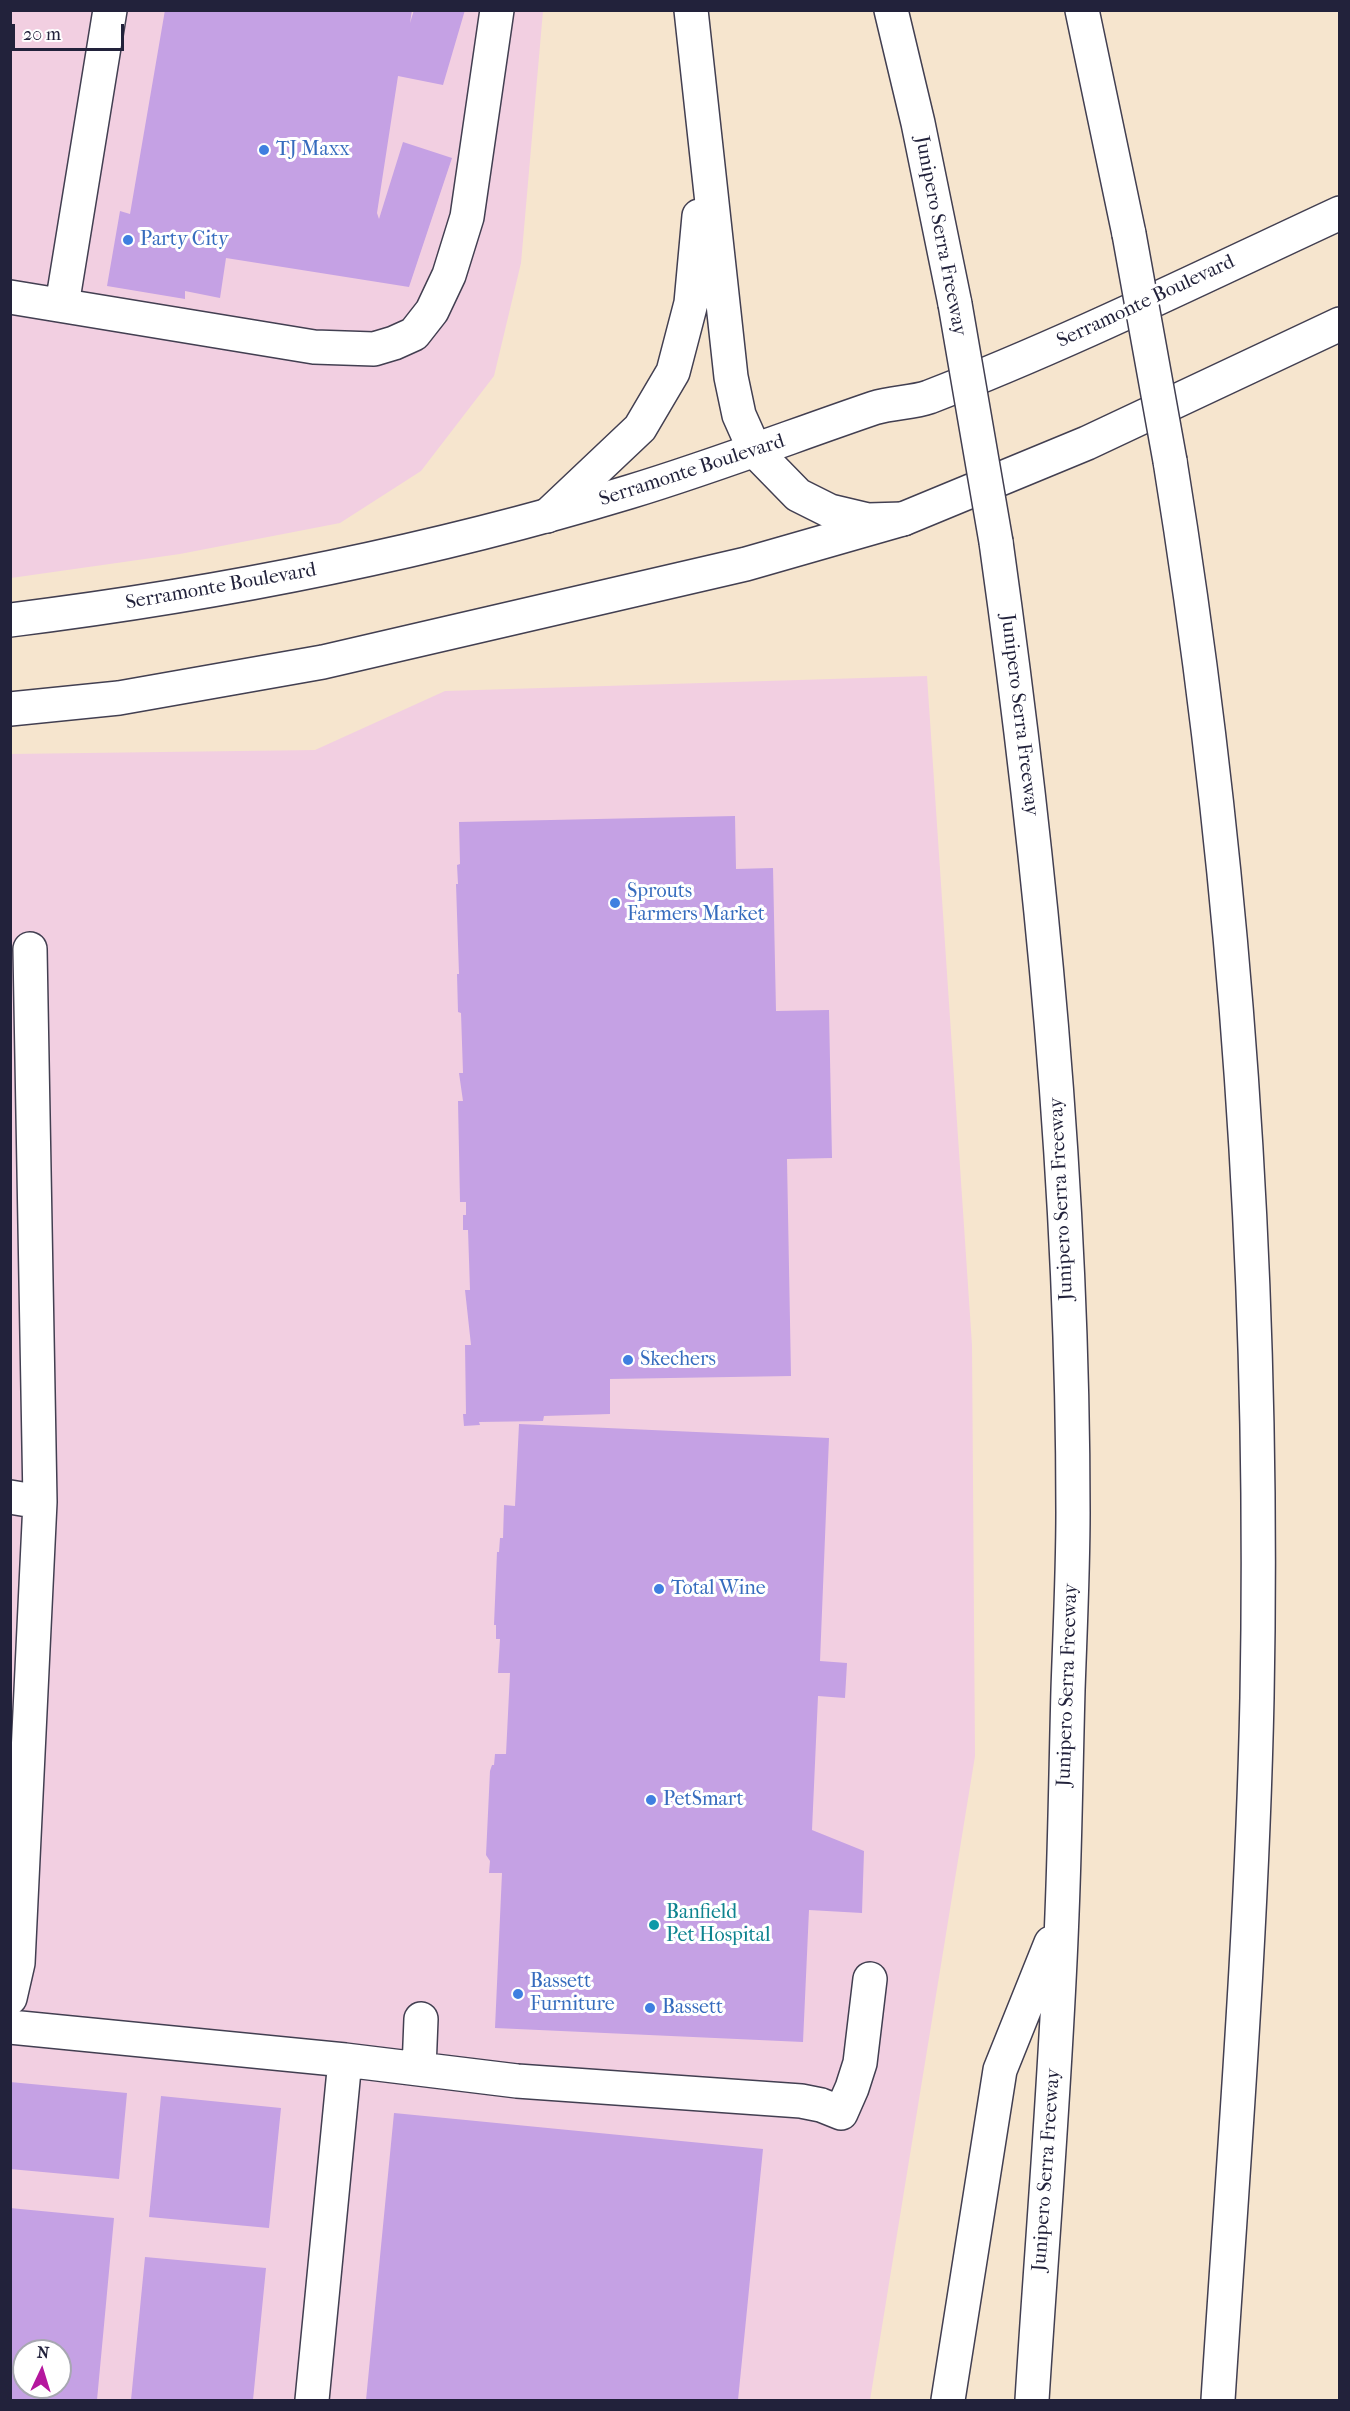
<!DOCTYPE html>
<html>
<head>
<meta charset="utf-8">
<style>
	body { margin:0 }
	#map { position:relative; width:1350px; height:2411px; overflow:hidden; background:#f6e5ce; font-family:"IM FELL French Canon",serif }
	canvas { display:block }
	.frame { position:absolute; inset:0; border:12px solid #22223b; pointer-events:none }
	.north { position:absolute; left:12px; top:2339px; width:60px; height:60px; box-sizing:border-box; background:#fff; border:2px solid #a7a7b1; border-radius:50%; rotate:4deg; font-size:16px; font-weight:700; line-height:24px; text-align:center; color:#22223b }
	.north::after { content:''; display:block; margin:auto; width:21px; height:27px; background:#b5179e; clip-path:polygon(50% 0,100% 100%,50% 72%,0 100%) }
	.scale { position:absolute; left:12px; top:24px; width:112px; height:27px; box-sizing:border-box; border:3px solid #22223b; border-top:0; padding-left:8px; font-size:18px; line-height:21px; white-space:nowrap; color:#22223b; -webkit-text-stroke:4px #fff; paint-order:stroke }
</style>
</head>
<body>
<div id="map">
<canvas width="1350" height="2411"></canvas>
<div class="frame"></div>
<div class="north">N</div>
<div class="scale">20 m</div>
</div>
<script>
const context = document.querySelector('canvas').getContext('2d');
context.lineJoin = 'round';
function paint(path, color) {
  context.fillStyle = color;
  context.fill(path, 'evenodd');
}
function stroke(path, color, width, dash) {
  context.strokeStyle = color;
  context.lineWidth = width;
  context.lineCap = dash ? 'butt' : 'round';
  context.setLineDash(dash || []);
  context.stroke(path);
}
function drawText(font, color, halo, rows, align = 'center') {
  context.font = font + ' "IM FELL French Canon",serif';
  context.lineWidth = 6;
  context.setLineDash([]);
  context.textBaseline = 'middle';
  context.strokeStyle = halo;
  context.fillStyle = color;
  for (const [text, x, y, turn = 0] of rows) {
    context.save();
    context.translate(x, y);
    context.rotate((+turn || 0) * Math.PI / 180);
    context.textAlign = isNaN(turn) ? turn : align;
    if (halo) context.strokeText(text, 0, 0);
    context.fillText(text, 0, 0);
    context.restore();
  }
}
paint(new Path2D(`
	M 10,11 L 543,11 L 521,263 L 494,376 L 421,471 L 340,523 L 180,554 L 11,578 Z
	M 927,676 L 972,1345 L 975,1756 L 870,2400 L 11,2400 L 10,754 L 315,750 L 445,691 ZM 24,2351 L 60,2351 L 60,2387 L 24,2387 Z`), '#f2cfe1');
paint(new Path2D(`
	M 165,10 L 412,10 L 410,23 L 414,10 L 465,10 L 443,85 L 398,76 L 377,213 L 379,219 L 403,142 L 452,158 L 409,287 L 226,258 L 220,298 L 185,291 L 185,299 L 107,286 L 120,211 L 130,214 Z
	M 735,816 L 736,869 L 773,868 L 776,1011 L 829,1010 L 832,1158 L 787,1159 L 791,1376 L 610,1379 L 610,1414 L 544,1416 L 543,1421 L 479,1422 L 480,1425 L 464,1426 L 463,1414 L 466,1414 L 465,1345 L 471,1345 L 465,1290 L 470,1290 L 468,1230 L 463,1230 L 463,1215 L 466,1215 L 466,1202 L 460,1202 L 458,1101 L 463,1101 L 459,1073 L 463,1073 L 461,1013 L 458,1012 L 457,974 L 459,974 L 456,884 L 458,884 L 457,865 L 460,864 L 459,822 Z
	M 519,1424 L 829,1438 L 820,1661 L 847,1663 L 845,1698 L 818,1696 L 812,1830 L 864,1851 L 862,1913 L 809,1910 L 803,2042 L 495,2028 L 502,1873 L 489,1873 L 490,1861 L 486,1855 L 490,1771 L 492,1765 L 494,1765 L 495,1754 L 506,1754 L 510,1673 L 498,1673 L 500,1639 L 496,1639 L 496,1625 L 494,1625 L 497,1552 L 499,1552 L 500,1538 L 503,1538 L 504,1505 L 515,1506 Z
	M 10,2082 L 127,2093 L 119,2179 L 10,2169 Z
	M 161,2096 L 281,2108 L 269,2228 L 149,2217 Z
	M 394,2113 L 763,2149 L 738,2400 L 366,2400 Z
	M 10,2208 L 114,2218 L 97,2400 L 10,2400 ZM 24,2351 L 60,2351 L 60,2387 L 24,2387 Z
	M 145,2257 L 266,2268 L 253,2400 L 131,2400 Z`), '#c5a1e4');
const minor = new Path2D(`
	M 10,297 L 314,347 L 374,349 L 394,343 L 414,334 L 432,311 L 449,275 L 467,217 L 497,10
	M 62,305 L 110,10
	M 10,1497 L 40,1502
	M 10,1998 L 18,1963 L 40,1502 L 30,949
	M 10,2027 L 345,2060 L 517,2081 L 801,2101 L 821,2105 L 841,2113 L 852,2088 L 860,2063 L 870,1979
	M 419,2069 L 421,2019
	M 312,2400 L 345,2060`);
const major = new Path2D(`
	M 10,620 C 220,594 427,553 629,492 C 712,467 792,436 874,408 C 892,402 912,403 929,397 C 1069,343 1204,276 1340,213
	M 10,709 L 119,698 L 323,662 L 746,564 L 903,519 L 1087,443 L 1340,324`);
const highway = new Path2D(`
	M 691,10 L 731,377 L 739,415 L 755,451 L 798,495 L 830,511 L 868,520 L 903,519
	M 891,10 L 918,123 L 955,304
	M 1082,10 L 1129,234
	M 1170,461 C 1236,869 1265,1284 1257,1698 C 1252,1932 1233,2166 1218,2400
	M 547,516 L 640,428 L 673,372 L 691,303 L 699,216
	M 996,542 C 1041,863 1073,1187 1073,1512 C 1073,1571 1070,1631 1068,1690 C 1066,1765 1065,1840 1062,1914 C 1056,2077 1042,2239 1032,2400
	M 948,2400 L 1000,2070 L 1051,1943`);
stroke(minor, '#423f51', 36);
stroke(major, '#423f51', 36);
stroke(highway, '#423f51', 36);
stroke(minor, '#fff', 33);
stroke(major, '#fff', 33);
stroke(highway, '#fff', 33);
const highwayBridge = new Path2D(`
	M 1129,234 L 1170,461
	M 955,304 L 996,542`);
stroke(highwayBridge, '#423f51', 36, []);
stroke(highwayBridge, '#fff', 33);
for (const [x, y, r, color] of [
	[264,150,6,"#3f7fe0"],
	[128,240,6,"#3f7fe0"],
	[615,903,6,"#3f7fe0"],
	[628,1360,6,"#3f7fe0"],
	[659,1589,6,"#3f7fe0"],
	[651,1800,6,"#3f7fe0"],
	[654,1925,6,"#0f9aa8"],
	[518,1994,6,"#3f7fe0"],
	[650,2008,6,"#3f7fe0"]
]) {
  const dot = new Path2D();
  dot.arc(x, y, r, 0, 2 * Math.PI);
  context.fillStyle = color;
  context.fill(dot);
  stroke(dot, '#fff', 2);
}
drawText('20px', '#366cbe', '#fff', [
	["TJ Maxx",276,150],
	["Party City",140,240],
	["Sprouts",627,892],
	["Farmers Market",627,915],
	["Skechers",640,1360],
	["Total Wine",671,1589],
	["PetSmart",663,1800],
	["Bassett",530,1982],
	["Furniture",530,2005],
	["Bassett",662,2008]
], 'left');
drawText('20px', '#22223b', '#fff', [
	["Junipero Serra Freeway",940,236,79],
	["Serramonte Boulevard",1146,302,-25],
	["Serramonte Boulevard",692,471,-18],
	["Serramonte Boulevard",221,587,-10],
	["Junipero Serra Freeway",1019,715,83],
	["Junipero Serra Freeway",1062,1199,-93],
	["Junipero Serra Freeway",1068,1685,-88],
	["Junipero Serra Freeway",1047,2170,-86]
]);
drawText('20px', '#0d838f', '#fff', [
	["Banfield",666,1913],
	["Pet Hospital",666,1936]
], 'left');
</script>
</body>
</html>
